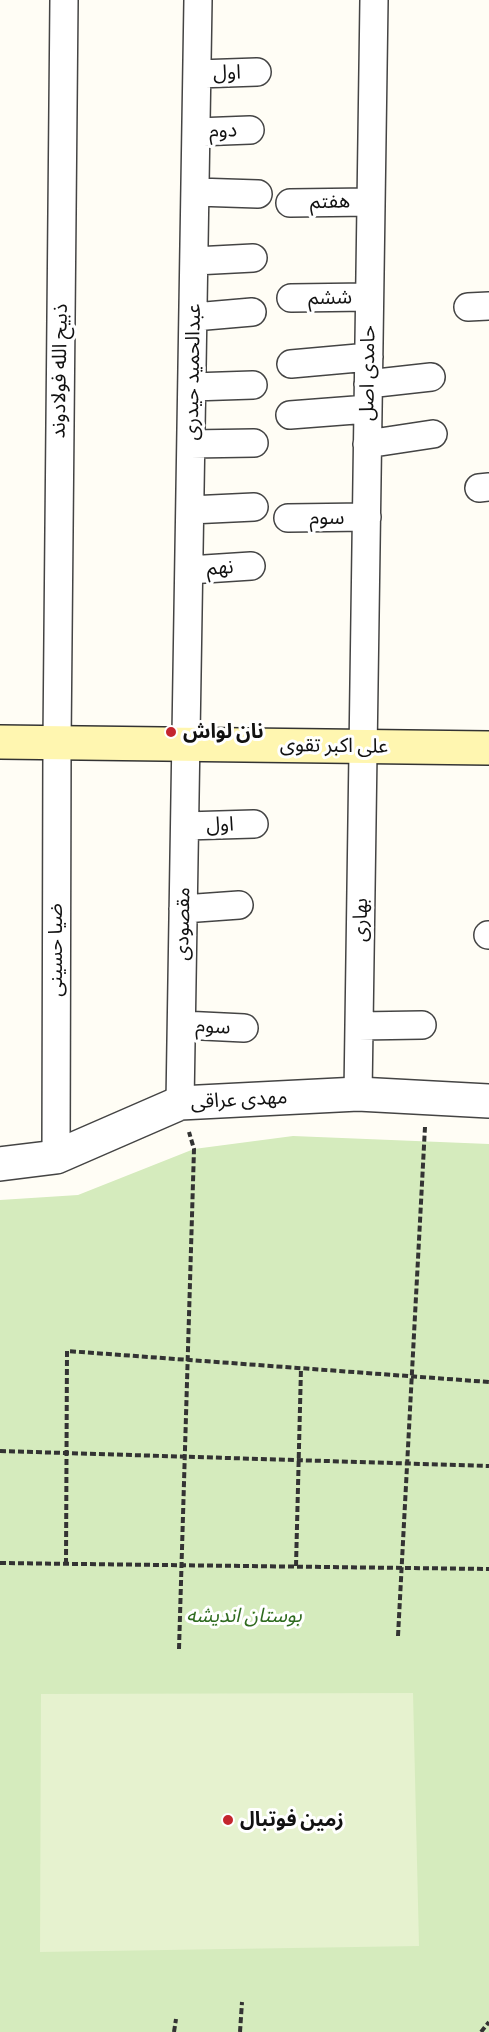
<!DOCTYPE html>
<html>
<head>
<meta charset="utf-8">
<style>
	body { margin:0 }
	canvas { display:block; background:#fffdf5 }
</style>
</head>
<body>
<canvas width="489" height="2032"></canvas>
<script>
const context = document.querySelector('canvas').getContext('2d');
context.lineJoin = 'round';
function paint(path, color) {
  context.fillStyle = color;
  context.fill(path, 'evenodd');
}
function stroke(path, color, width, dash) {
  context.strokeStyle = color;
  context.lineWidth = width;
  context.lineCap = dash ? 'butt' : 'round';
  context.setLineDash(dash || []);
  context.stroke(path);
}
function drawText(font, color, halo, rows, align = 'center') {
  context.font = font + ' "Zilla Slab","Noto Sans Arabic",serif';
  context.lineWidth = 6;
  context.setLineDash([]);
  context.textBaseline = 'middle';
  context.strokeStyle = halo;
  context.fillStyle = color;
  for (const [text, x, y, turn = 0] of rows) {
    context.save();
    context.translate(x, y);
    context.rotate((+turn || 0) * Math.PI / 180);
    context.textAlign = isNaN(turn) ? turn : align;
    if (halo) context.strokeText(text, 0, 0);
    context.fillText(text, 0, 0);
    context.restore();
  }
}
paint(new Path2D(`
	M 293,1136 L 489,1144 L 489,2032 L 0,2032 L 0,1200 L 78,1195 L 194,1149 Z`), '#d5ebbd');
paint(new Path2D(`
	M 413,1693 L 419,1946 L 40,1952 L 41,1694 Z`), '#e6f2cf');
const minor = new Path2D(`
	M 198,74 L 257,72
	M 197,132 L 250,130
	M 196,192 L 258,194
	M 290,203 L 371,202
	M 195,261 L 253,258
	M 291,298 L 369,297
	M 468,307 L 489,306
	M 194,317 L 252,312
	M 291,364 L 369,357
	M 368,384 L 431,377
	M 192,387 L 253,385
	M 290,415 L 368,409
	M 191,444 L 254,443
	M 367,444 L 433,434
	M 479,488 L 489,487
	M 190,510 L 254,507
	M 288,518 L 367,517
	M 189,570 L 251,566
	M 185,826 L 254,824
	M 183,909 L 239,905
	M 488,935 L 489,935
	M 182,1025 L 244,1028
	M 359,1026 L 422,1025
	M 358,1094 L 374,0
	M 180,1103 L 198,0
	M 56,1157 L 57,743 L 64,0`);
const tertiary = new Path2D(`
	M 0,1164 L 56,1157 L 180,1103 L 358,1094 L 489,1101`);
const secondary = new Path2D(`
	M 0,742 L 489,748`);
stroke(minor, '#444', 30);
stroke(tertiary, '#444', 36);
stroke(secondary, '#333', 36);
stroke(new Path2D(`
	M 0,1451 L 489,1466
	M 0,1563 L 489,1569
	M 66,1564 L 67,1351 L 489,1382
	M 296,1566 L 301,1368
	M 398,1636 L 425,1127
	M 179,1649 L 194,1149 L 189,1132
	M 174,2032 L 176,2019
	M 240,2032 L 242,2002
	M 481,2032 L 489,2022`), '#333', 4, [6, 3]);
stroke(minor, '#fff', 27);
stroke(tertiary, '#fff', 33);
stroke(secondary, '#fff6b0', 33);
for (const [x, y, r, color] of [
	[171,732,6,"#c4262e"],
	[228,1820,6,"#c4262e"]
]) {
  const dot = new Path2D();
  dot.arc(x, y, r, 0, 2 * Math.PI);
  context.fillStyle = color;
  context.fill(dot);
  stroke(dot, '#fff', 2);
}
drawText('20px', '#111', '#fff', [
	["اول",227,73,-1],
	["دوم",223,131,-2],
	["هفتم",330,202,-1],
	["ششم",330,298,-1],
	["ذبیح الله فولادوند",60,371,-89],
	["عبدالحمید حیدری",193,372,-89],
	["حامدی اصل",368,373,-89],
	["سوم",327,518],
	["نهم",220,568,-4],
	["علی اکبر تقوی",334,746,1],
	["اول",220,825,-2],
	["بهاری",361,920,-89],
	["مقصودی",183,924,-89],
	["ضیا حسینی",56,950,-90],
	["سوم",213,1027,3],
	["مهدی عراقی",239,1100,-3]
]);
drawText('bold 20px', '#111', '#fff', [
	["نان لواش",183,732],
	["زمین فوتبال",240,1820]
], 'left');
drawText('italic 20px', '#2f6b1f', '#fff', [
	["بوستان اندیشه",244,1616]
]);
</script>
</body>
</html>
